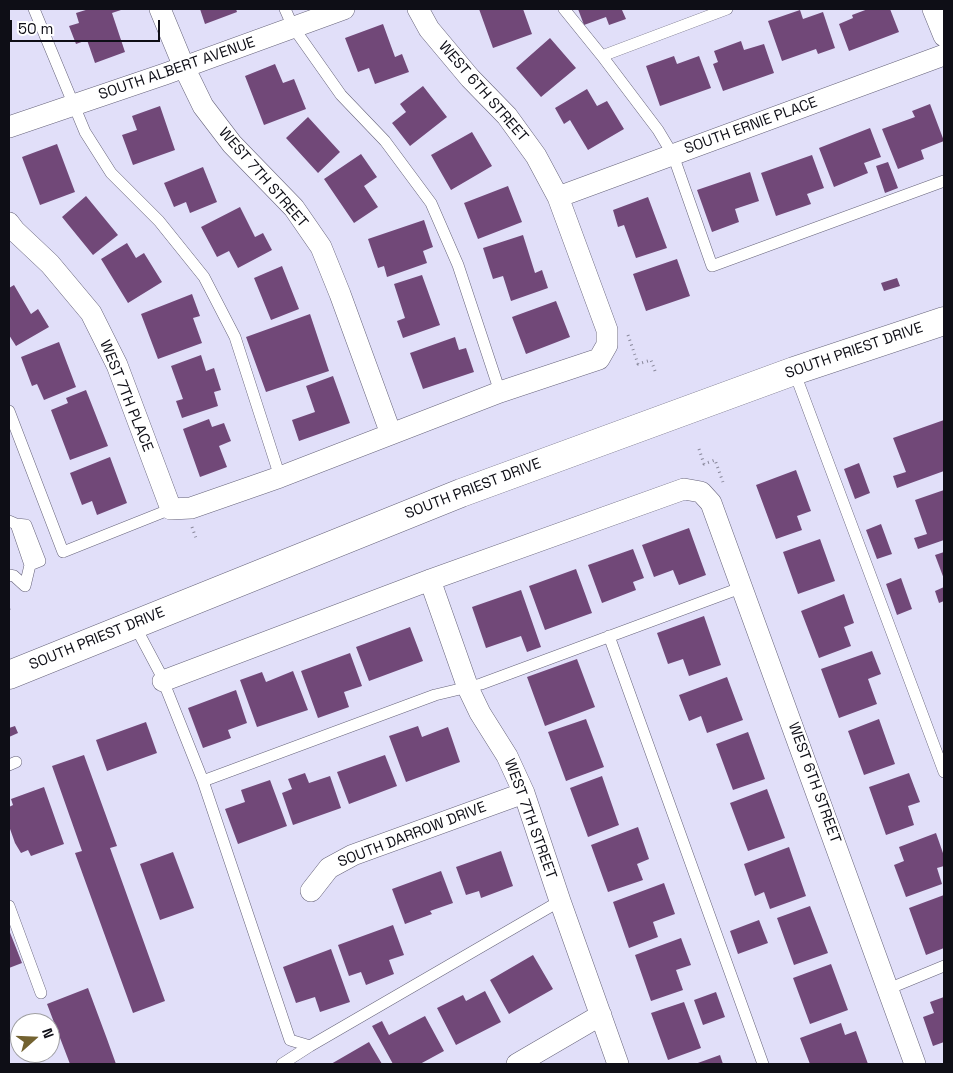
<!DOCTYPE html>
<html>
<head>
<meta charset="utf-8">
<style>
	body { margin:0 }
	#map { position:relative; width:953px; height:1073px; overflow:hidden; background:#e1dff9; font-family:"Space Grotesk",sans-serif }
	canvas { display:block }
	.frame { position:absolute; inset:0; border:10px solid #0e0e16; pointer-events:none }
	.north { position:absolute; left:10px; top:1013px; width:50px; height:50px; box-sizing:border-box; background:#fff; border:1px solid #9f9fa2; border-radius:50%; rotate:70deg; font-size:14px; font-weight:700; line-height:20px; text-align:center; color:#0e0e16 }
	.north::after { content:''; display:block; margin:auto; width:18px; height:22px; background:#736230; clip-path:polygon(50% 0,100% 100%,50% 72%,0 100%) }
	.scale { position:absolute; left:10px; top:20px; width:150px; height:22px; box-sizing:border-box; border:2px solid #0e0e16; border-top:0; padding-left:6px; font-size:15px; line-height:18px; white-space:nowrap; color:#0e0e16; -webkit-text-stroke:4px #fff; paint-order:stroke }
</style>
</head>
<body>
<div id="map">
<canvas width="953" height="1073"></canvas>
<div class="frame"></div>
<div class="north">N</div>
<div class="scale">50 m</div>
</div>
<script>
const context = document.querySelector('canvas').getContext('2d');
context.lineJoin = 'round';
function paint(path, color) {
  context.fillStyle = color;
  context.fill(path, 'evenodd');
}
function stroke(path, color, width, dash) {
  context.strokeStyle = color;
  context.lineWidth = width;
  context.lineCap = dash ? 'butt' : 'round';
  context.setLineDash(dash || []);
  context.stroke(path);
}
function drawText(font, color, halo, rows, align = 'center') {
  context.font = font + ' "Space Grotesk",sans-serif';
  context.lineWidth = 5;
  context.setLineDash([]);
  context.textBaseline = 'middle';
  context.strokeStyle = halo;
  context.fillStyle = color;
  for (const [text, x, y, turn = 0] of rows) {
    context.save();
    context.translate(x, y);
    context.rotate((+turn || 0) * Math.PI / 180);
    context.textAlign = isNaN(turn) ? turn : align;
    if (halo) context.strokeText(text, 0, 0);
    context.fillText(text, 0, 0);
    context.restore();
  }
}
paint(new Path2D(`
	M 89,9 L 124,9 L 112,13 L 125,52 L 95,63 L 87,40 L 76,44 L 69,26 L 79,23 L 76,13 Z
	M 200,9 L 236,9 L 237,12 L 205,24 Z
	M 479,9 L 523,9 L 532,34 L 493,48 Z
	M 578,9 L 626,9 L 622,10 L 626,19 L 609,25 L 606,17 L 584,25 Z
	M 868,9 L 890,9 L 899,32 L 849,51 L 839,24 L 853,18 L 852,15 Z
	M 800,10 L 803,19 L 823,12 L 835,48 L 818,54 L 816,49 L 782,61 L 768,21 Z
	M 383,24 L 395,57 L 402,54 L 409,72 L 375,84 L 369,68 L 358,72 L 345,38 Z
	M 550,38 L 576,68 L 541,97 L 516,68 Z
	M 741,41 L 744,50 L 764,44 L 774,73 L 723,91 L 713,64 L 718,62 L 714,51 Z
	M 674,56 L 677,64 L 699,56 L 711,88 L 660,106 L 646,66 Z
	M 275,64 L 283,83 L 294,79 L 306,109 L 264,125 L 245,76 Z
	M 423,86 L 447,117 L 410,146 L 392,123 L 406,112 L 400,104 Z
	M 587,89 L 597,106 L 607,101 L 624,129 L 588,150 L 570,120 L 564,124 L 555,108 Z
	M 930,104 L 944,141 L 921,150 L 924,159 L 898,169 L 882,129 L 915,117 L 912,111 Z
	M 160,106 L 175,150 L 133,165 L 122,135 L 137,130 L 132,116 Z
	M 308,117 L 340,152 L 318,173 L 286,138 Z
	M 870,128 L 881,157 L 864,163 L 868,173 L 834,187 L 819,148 Z
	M 472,132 L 492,166 L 451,190 L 431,155 Z
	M 57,144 L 75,192 L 40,205 L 22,157 Z
	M 361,154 L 377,177 L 364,186 L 378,207 L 354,223 L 324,179 Z
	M 812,155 L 824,188 L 807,194 L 811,204 L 776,216 L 761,173 Z
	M 888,162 L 898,188 L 885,193 L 876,166 Z
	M 203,167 L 217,202 L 190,213 L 186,202 L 174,207 L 164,183 Z
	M 750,172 L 759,201 L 735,209 L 739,222 L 712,232 L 697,190 Z
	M 508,186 L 522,222 L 478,239 L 464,203 Z
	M 86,196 L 118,235 L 93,255 L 62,217 Z
	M 648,197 L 667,248 L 636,258 L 624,225 L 618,227 L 613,210 Z
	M 240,207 L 255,237 L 263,233 L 272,250 L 238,268 L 229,251 L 217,257 L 201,227 Z
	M 424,220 L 433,247 L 423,251 L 427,263 L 387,277 L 384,266 L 378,268 L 368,239 Z
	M 523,235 L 535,273 L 542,270 L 548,288 L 511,301 L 503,276 L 493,279 L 483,248 Z
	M 127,243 L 136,258 L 144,253 L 162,282 L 128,303 L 101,259 Z
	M 677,259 L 690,296 L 646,311 L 633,274 Z
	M 282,266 L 299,309 L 271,320 L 254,278 Z
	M 422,275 L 440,325 L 403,338 L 397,321 L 405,318 L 394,284 Z
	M 897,278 L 900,286 L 884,291 L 881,283 Z
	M 14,285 L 31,314 L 38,309 L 49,327 L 16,346 L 9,335 L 9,288 Z
	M 192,294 L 200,316 L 193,318 L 202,343 L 158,359 L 141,314 Z
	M 556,301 L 570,337 L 526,354 L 512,317 Z
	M 310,314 L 329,371 L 266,392 L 246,337 Z
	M 455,337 L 459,350 L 466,348 L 474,372 L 423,389 L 410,353 Z
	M 59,342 L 76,387 L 44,400 L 37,384 L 32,386 L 21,357 Z
	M 201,355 L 206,371 L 214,368 L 221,390 L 214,392 L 218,406 L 182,418 L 176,401 L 183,399 L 171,366 Z
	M 333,376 L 350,423 L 299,441 L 292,420 L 315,412 L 306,386 Z
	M 86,390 L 108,446 L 70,460 L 51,410 L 68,403 L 66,398 Z
	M 209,419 L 212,427 L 224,423 L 231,441 L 219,446 L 227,467 L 200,477 L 183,429 Z
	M 944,420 L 944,471 L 897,488 L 893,476 L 906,472 L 893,438 Z
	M 110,457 L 127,503 L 97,515 L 92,501 L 82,505 L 70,473 Z
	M 859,463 L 870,493 L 855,499 L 844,469 Z
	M 796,470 L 811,511 L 797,516 L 802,530 L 776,539 L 756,485 Z
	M 944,490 L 944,540 L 918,549 L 914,538 L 927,534 L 915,500 Z
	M 881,524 L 892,554 L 877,559 L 866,530 Z
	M 689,528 L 706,575 L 679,585 L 673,570 L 654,577 L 642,545 Z
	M 820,539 L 835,581 L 798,594 L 783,552 Z
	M 633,549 L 644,578 L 633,582 L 636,590 L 602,603 L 588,565 Z
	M 944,552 L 944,579 L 935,555 Z
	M 576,569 L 592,613 L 545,630 L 529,586 Z
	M 901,578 L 912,609 L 897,615 L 886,584 Z
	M 944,587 L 944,601 L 939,603 L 935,591 Z
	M 521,590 L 541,647 L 527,652 L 521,636 L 486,648 L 472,607 Z
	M 844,594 L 854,623 L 844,627 L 851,646 L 819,658 L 801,611 Z
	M 704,616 L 721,665 L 689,676 L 683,659 L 668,664 L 657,633 Z
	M 410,627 L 423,661 L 369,681 L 356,647 Z
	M 872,651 L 881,674 L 868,679 L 877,704 L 839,718 L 821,669 Z
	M 350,653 L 362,686 L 344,692 L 349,707 L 318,718 L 301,671 Z
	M 577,659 L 595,707 L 545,726 L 527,677 Z
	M 293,671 L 308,710 L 257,727 L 240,680 L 262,672 L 266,682 Z
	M 727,677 L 743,720 L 707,733 L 701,716 L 689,721 L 679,695 Z
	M 236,690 L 247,723 L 228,730 L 231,738 L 203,748 L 188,708 Z
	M 586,719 L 604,767 L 566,781 L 548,732 Z
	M 879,719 L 895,764 L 864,775 L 848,731 Z
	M 146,722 L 157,753 L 107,771 L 96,740 Z
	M 15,726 L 18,733 L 9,737 L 9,728 Z
	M 418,726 L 422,737 L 448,727 L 460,762 L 406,782 L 389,736 Z
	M 748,732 L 765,779 L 733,790 L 716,744 Z
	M 84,755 L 117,846 L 110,848 L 165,1001 L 133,1013 L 75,853 L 82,851 L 52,766 Z
	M 385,755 L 397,786 L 349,804 L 337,772 Z
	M 305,773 L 309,783 L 330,776 L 341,808 L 293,825 L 282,793 L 292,789 L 288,779 Z
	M 909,773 L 920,802 L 908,806 L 914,825 L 886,835 L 869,787 Z
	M 602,776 L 619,825 L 588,837 L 570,788 Z
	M 270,780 L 287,826 L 238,844 L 225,809 L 245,802 L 241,790 Z
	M 44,787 L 64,844 L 31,856 L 28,850 L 21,853 L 15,843 L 9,826 L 9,807 L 13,805 L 11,799 Z
	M 767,789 L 785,838 L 748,851 L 730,803 Z
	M 638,827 L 649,859 L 637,864 L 643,880 L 608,892 L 591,845 Z
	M 936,833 L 944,856 L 944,866 L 937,868 L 942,884 L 906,897 L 894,865 L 904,861 L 899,847 Z
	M 789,847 L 806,896 L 770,909 L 764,892 L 755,896 L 744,864 Z
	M 501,851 L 513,886 L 481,898 L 479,891 L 466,895 L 456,867 Z
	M 173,852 L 194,908 L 160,920 L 140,864 Z
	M 441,871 L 453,903 L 430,911 L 432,914 L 405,924 L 392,889 Z
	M 664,883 L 675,914 L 653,922 L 658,937 L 629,948 L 613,902 Z
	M 944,895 L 944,948 L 926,955 L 909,908 Z
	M 810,906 L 828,953 L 794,965 L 777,918 Z
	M 759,920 L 768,943 L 738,954 L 730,931 Z
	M 393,925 L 404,955 L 389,960 L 394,974 L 366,985 L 361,972 L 349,976 L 338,945 Z
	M 9,930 L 22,963 L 9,968 Z
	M 681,938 L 691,965 L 676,970 L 683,990 L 651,1001 L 635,955 Z
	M 331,949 L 350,1002 L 320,1012 L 315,997 L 296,1003 L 283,967 Z
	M 533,955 L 553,989 L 509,1014 L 490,980 Z
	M 831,964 L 848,1010 L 810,1024 L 793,978 Z
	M 88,988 L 107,1039 L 116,1064 L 70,1064 L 47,1004 Z
	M 485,991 L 501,1022 L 456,1045 L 437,1008 L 463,995 L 466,1001 Z
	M 716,992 L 725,1017 L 703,1025 L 694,1000 Z
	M 944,997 L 944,1042 L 933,1046 L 923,1017 L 934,1013 L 930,1002 Z
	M 684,1002 L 701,1048 L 668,1060 L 651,1013 Z
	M 425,1016 L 444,1051 L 420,1064 L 393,1064 L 372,1026 L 382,1021 L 389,1035 Z
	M 841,1023 L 845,1035 L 856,1031 L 868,1064 L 810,1064 L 800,1038 Z
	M 369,1042 L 382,1064 L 331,1064 Z
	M 720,1055 L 723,1064 L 695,1064 Z`), '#714878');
const lane = new Path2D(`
	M 34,9 L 85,132 L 111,173 L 159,221 L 204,277 L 235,337 L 280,477
	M 285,9 L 293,27 L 341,95 L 385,141 L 431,203 L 458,265 L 500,392
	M 564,9 L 602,56 L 727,9
	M 602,56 L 658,130 L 673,155 L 712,266 L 944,181
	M 794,371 L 944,772
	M 9,411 L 63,552 L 171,509
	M 9,521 L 16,524 L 30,565 L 25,586 L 14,576 L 9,575
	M 16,524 L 26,525 L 40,561 L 30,565
	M 134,624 L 160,673 L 203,781 L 290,1040 L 310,1046
	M 609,636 L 763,1064
	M 9,765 L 16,762
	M 203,781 L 435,695 L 481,684 L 743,587
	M 9,906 L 41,993
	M 888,989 L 944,966
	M 282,1064 L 310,1046 L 560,901`);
const street = new Path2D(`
	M 160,9 L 184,67 L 203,106 L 232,144 L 294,208 L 321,247 L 340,294 L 391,434
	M 933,9 L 944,36
	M 9,127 L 165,74 L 344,9
	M 558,197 L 944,55
	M 9,223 L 15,231 L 50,264 L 91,313 L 117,365 L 171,509 L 191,508 L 280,477 L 500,392 L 599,359 L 607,345 L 607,330 L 558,197 L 536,156 L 507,116 L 470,78 L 429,29 L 418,9
	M 430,580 L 468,688 L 480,713 L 507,756 L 524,793 L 560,901 L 618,1064
	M 163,681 L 430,580 L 684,489 L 701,492 L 711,503 L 915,1064
	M 311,891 L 329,868 L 353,855 L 524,793
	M 517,1064 L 601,1015`);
const secondary = new Path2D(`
	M 9,675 L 461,493 L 794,371 L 944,321`);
stroke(lane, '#66637a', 12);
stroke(street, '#66637a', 22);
stroke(secondary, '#66637a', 29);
stroke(new Path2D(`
	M 628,335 L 638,364 L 651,360 L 655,371
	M 699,449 L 704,464 L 715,460 L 724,485
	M 192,527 L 196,538
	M 9,609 L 10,612`), '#89889b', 3, [1, 4]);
stroke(lane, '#fff', 11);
stroke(street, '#fff', 21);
stroke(secondary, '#fff', 28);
drawText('15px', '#0e0e16', '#fff', [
	["SOUTH ALBERT AVENUE",177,69,-19],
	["WEST 6TH STREET",483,92,49],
	["SOUTH ERNIE PLACE",751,126,-20],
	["WEST 7TH STREET",263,178,49],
	["SOUTH PRIEST DRIVE",854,351,-19],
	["WEST 7TH PLACE",126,396,68],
	["SOUTH PRIEST DRIVE",473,489,-21],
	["SOUTH PRIEST DRIVE",97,639,-22],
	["WEST 6TH STREET",814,783,70],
	["WEST 7TH STREET",530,819,70],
	["SOUTH DARROW DRIVE",412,835,-21]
]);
</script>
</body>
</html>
